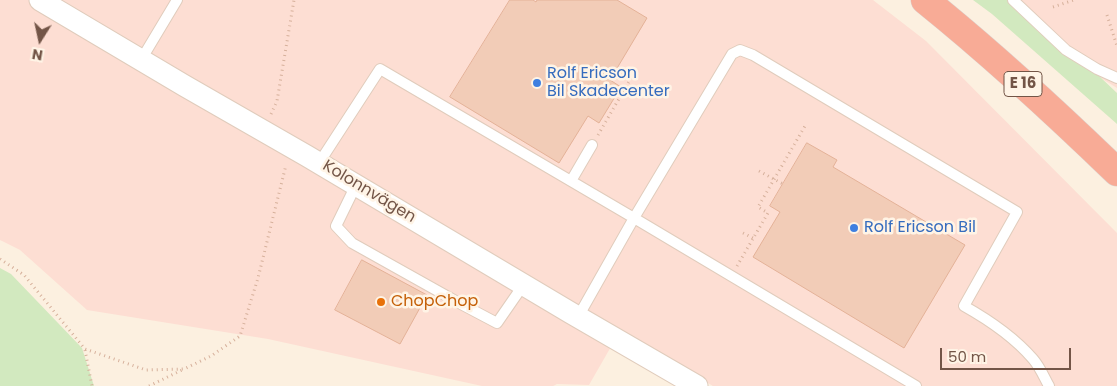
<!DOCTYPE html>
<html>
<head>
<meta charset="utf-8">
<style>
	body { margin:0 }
	#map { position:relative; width:1117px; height:386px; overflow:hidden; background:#fcf0e0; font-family:Poppins,sans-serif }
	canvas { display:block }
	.north { position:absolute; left:15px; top:15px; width:50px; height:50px; -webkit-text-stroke:4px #fff4e6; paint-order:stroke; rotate:190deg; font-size:14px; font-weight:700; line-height:20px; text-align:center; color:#735547 }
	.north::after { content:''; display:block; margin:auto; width:18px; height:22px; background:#735547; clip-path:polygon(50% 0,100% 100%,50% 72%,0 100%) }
	.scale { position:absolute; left:940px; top:348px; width:131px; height:22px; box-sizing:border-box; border:2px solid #735547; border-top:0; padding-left:6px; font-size:15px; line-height:18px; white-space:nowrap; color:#735547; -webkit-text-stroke:4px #fff4e6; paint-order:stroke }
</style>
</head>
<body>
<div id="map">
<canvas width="1117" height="386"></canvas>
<div class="north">N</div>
<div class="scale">50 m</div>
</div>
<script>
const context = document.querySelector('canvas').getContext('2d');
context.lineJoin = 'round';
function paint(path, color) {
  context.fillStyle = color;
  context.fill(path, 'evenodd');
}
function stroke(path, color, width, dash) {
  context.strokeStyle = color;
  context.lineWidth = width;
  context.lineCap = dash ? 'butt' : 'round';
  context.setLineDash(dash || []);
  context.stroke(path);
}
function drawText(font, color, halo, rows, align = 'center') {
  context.font = font + ' Poppins,sans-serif';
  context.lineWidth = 5;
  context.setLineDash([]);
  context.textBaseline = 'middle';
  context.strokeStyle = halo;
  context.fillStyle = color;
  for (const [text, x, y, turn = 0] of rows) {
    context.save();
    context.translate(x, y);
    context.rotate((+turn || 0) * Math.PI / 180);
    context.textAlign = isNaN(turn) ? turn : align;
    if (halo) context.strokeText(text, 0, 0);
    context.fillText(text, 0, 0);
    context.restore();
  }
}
paint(new Path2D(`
	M 0,0 L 873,0 L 926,41 L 1117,233 L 1117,386 L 713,386 L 620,331 L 589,385 L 557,384 L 553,386 L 482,386 L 268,339 L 87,310 L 20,250 L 0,240 Z
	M 1003,0 L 1117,0 L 1117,88 L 1062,54 Z`), '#fdded3');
paint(new Path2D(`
	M 973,0 L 1019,0 L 1117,93 L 1117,124 L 992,14 Z
	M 0,268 L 11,274 L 82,348 L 94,386 L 0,386 Z`), '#d2e9bf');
const building = new Path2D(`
	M 510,0 L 533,0 L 536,2 L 537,0 L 617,0 L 647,18 L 610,80 L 621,87 L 599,123 L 588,116 L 559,163 L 450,97 Z
	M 807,143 L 837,160 L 833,167 L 965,245 L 904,348 L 753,257 L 780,212 L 770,206 Z
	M 362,260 L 427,295 L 400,344 L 335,310 Z`);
paint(building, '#f2ccb7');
stroke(building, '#e4b298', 1);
const lane = new Path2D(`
	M 1013,0 L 1066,50 L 1097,69 L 1117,78
	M 141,60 L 177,0
	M 319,163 L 380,69 L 634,218 L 916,386
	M 571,181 L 592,145
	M 356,185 L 336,226 L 352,243 L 461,304 L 497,323 L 524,284
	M 578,317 L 634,218 L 732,54 L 740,50 L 753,55 L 1017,212 L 964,306 C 989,320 1014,337 1033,359 C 1040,367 1044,377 1049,386`);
const street = new Path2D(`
	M 40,0 L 185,86 L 307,156 L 571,313 L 697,386`);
const highway = new Path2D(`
	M 925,0 C 992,54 1055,112 1117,172`);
stroke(lane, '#e0ccbc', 12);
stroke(street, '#e0ccbc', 23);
stroke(highway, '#dbd3cf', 29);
stroke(new Path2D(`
	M 1053,7 L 1074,0
	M 1107,15 L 1117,46
	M 271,114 L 277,101 L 294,0
	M 598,135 L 638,66
	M 759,171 L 783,184
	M 743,233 L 753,238
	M 0,259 L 24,275 L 85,349 L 146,370 L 184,369 L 211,356 L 240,336 L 258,278 L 286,165
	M 737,266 L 768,213 L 758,207 L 805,126
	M 85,350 L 92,386
	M 149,386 L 182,370`), '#d6b09b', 3, [1, 4]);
stroke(lane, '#fff', 10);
stroke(street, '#fff', 21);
stroke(highway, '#f8ab96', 28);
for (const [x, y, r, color] of [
	[537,83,5,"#3f7fe0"],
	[854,228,5,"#3f7fe0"],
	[381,302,5,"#e8710a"]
]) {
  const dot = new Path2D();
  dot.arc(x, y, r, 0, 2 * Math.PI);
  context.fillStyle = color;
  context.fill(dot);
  stroke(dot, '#fff4e6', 2);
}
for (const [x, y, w] of [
	[1023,84,38]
]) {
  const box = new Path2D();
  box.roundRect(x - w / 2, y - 12.5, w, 25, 4);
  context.fillStyle = '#fff4e6';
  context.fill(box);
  stroke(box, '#735547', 1);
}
drawText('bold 15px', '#735547', null, [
	["E 16",1023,84]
]);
drawText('16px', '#366cbe', '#fff4e6', [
	["Rolf Ericson",547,74],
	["Bil Skadecenter",547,92],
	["Rolf Ericson Bil",864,228]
], 'left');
drawText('16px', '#735547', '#fff4e6', [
	["Kolonnvägen",369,192,31]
]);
drawText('16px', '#c56008', '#fff4e6', [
	["ChopChop",391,302]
], 'left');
</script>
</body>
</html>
